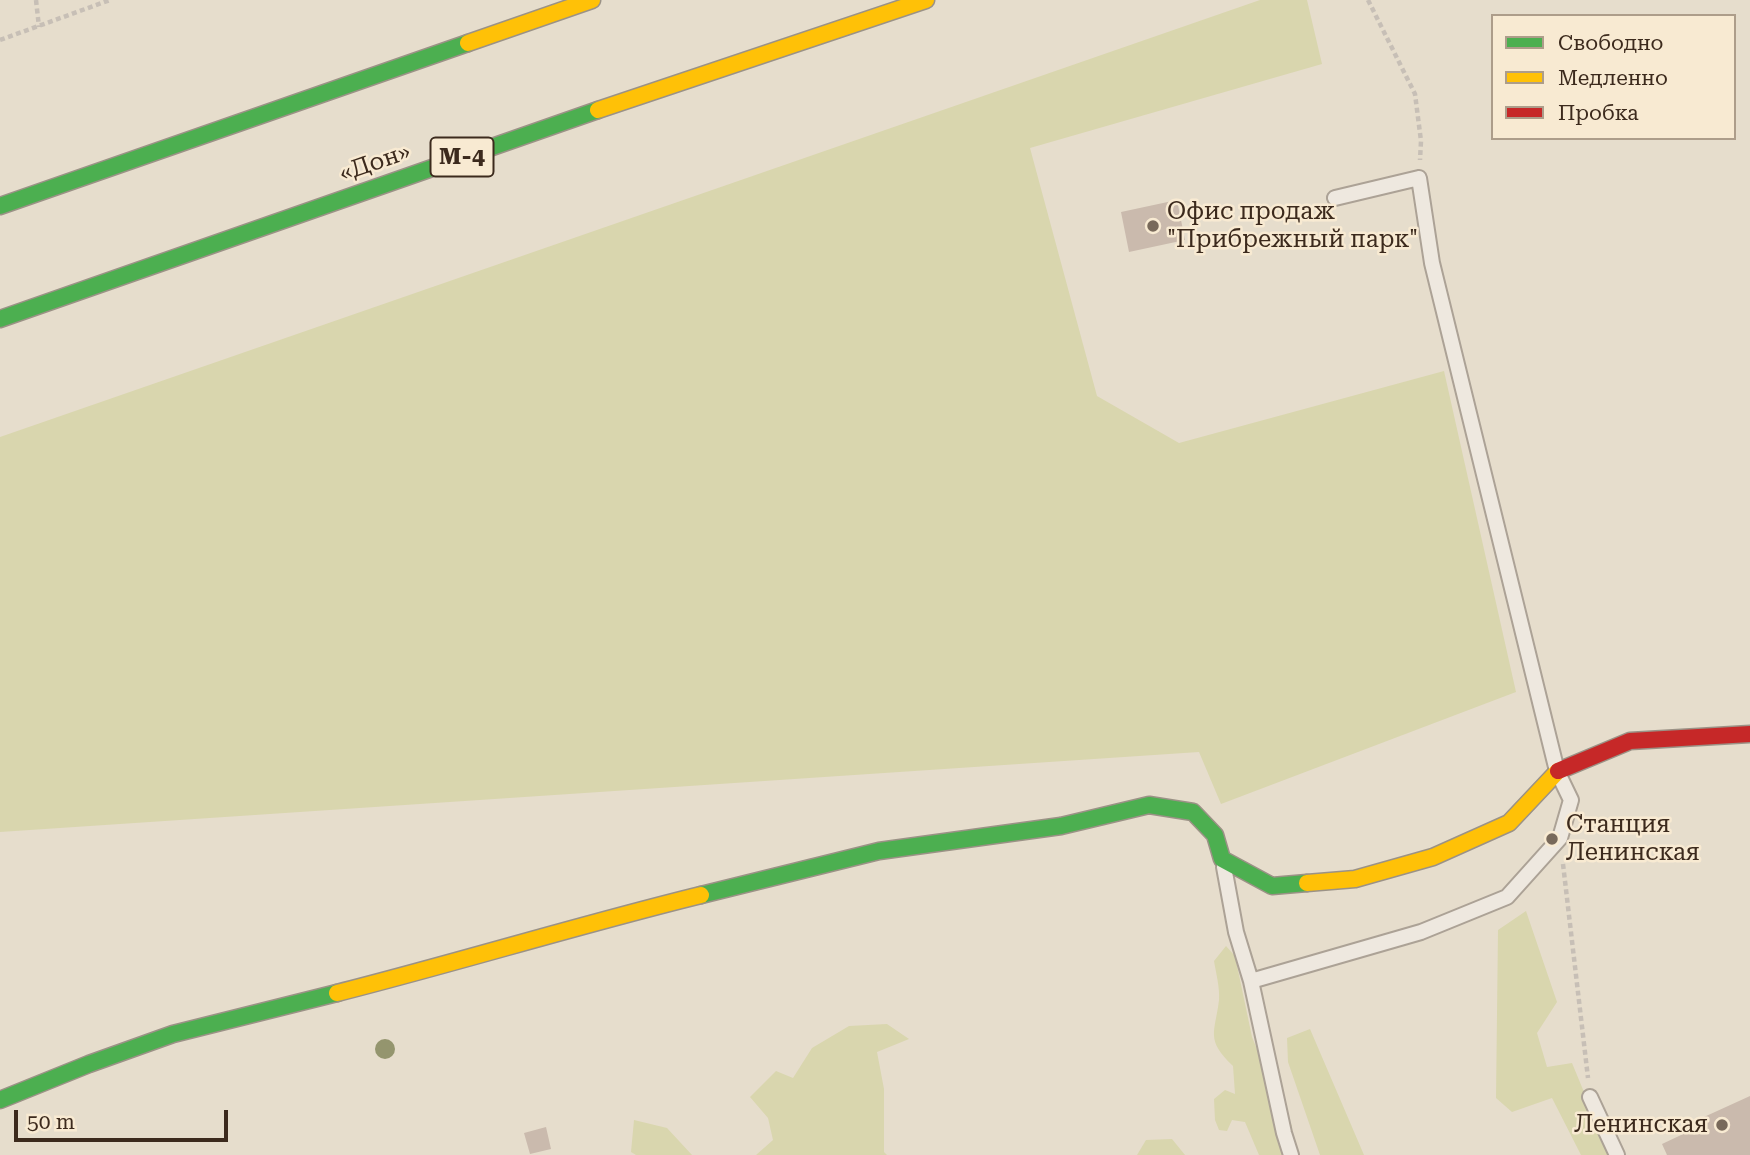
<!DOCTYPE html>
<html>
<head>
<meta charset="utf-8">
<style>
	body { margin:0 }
	#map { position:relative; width:1750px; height:1155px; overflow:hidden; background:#e6ddcc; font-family:"Roboto Serif",serif }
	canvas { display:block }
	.legend { position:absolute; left:1491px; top:14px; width:245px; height:126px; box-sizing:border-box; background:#f8ead2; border:2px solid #ad9d8a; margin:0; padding:9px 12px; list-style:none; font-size:21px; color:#3c2a1d }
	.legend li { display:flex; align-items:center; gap:14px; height:35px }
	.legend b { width:35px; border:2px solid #ad9d8a }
	.scale { position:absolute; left:14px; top:1110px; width:214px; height:32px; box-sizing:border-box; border:4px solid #3c2a1d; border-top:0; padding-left:9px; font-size:21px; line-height:24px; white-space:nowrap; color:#3c2a1d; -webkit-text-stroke:5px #f8ead2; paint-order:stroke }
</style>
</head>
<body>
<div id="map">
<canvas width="1750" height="1155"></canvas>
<ul class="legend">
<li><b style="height:9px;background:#4caf50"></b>Свободно</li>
<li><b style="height:9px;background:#ffc107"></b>Медленно</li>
<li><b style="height:9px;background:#c62828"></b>Пробка</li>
</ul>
<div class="scale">50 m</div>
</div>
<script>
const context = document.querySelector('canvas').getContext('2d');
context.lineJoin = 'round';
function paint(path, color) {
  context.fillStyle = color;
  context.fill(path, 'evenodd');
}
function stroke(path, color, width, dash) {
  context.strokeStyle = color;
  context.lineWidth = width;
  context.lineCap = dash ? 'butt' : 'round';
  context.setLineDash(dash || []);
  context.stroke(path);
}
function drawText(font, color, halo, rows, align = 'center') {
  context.font = font + ' "Roboto Serif",serif';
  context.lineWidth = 5;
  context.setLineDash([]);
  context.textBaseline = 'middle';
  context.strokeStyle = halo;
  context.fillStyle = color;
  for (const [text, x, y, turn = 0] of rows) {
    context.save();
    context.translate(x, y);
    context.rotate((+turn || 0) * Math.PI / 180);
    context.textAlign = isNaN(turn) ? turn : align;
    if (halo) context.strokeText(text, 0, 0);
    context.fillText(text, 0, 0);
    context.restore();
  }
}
paint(new Path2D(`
	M 1260,0 L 1307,0 L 1322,64 L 1030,148 L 1097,396 L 1179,443 L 1444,371 L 1516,692 L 1221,804 L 1199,752 L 0,832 L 0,437 Z
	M 1526,911 L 1557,1002 L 1537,1033 L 1547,1067 L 1572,1063 L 1610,1155 L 1581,1155 L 1552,1098 L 1512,1112 L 1496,1098 L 1498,930 Z
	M 1226,946 L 1235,956 L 1252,1037 L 1272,1086 L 1292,1126 L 1293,1148 L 1289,1155 L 1259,1155 L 1245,1122 L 1232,1120 L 1227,1131 L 1219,1130 L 1215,1120 L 1214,1099 L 1225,1090 L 1235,1094 L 1233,1066 C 1205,1039 1215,1033 1219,1000 C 1220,988 1216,973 1214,961 Z
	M 887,1024 L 909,1039 L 877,1052 L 884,1089 L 884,1152 L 887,1155 L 756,1155 L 773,1140 L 768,1118 L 750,1097 L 776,1071 L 793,1078 L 812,1048 L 849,1026 Z
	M 1310,1029 L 1364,1155 L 1320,1155 L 1288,1062 L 1287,1038 Z
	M 634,1120 L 667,1128 L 692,1155 L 636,1155 L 631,1152 Z
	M 1172,1139 L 1185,1155 L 1137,1155 L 1146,1140 Z`), '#d9d6ae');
paint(new Path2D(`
	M 1177,200 L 1185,240 L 1129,252 L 1121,212 Z
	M 1750,1096 L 1750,1155 L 1667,1155 L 1662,1144 L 1696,1128 L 1693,1122 Z
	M 546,1127 L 551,1149 L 530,1154 L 524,1133 Z`), '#cabaad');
const lane = new Path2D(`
	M 1224,867 L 1236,932 L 1251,981 L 1421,932 L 1507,897 L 1560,838 L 1571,800 L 1557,771 L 1432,263 L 1419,178 L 1335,198
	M 1251,981 L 1284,1133 L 1291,1155
	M 1590,1097 L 1617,1155`);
const fast = new Path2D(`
	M 0,206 L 468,43
	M 0,319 L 598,110
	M 701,895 L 879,851 L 1061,826 L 1149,805 L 1193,812 L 1215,835 L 1222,859 L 1272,886 L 1307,883
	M 0,1100 L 89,1064 L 173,1034 L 337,993`);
const slow = new Path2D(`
	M 468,43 L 592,0
	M 598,110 L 926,0
	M 1307,883 L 1355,879 L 1433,857 L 1509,823 L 1558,771
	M 337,993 C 459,962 579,925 701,895`);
const jam = new Path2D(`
	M 1558,771 L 1630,741 L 1750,734`);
stroke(lane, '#aca296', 18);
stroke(fast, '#9b9286', 19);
stroke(slow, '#9b9286', 19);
stroke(jam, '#9b9286', 19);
stroke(new Path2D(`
	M 36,0 L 39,27
	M 1368,0 L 1415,94 L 1421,141 L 1420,160
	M 0,40 L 110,0
	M 1563,864 L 1588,1078`), '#c7bfb6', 4.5, [5, 3.5]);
stroke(lane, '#eee8df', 14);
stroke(fast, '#4caf50', 16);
stroke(slow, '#ffc107', 16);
stroke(jam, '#c62828', 16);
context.fillStyle = '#94956e';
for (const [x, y] of [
	[385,1049]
]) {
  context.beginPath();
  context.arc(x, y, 10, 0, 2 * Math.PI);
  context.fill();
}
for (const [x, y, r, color] of [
	[1153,226,7,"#78695a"],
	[1552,839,7,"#78695a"],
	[1722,1125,7,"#78695a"]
]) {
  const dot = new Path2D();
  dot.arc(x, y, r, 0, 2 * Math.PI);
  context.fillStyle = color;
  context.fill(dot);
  stroke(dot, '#f8ead2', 2.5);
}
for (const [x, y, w] of [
	[462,157,63]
]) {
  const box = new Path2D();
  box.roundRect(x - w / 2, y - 19.5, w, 39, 5);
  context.fillStyle = '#f8ead2';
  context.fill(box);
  stroke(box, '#3c2a1d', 2);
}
drawText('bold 23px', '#3c2a1d', null, [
	["М-4",462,157]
]);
drawText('24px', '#3c2a1d', '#f8ead2', [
	["«Дон»",375,163,-19]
]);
drawText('24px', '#3c2a1d', '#f8ead2', [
	["Офис продаж",1167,212],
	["\"Прибрежный парк\"",1167,240],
	["Станция",1566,825],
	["Ленинская",1566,853],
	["Ленинская",1708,1125,"right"]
], 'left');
</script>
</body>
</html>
